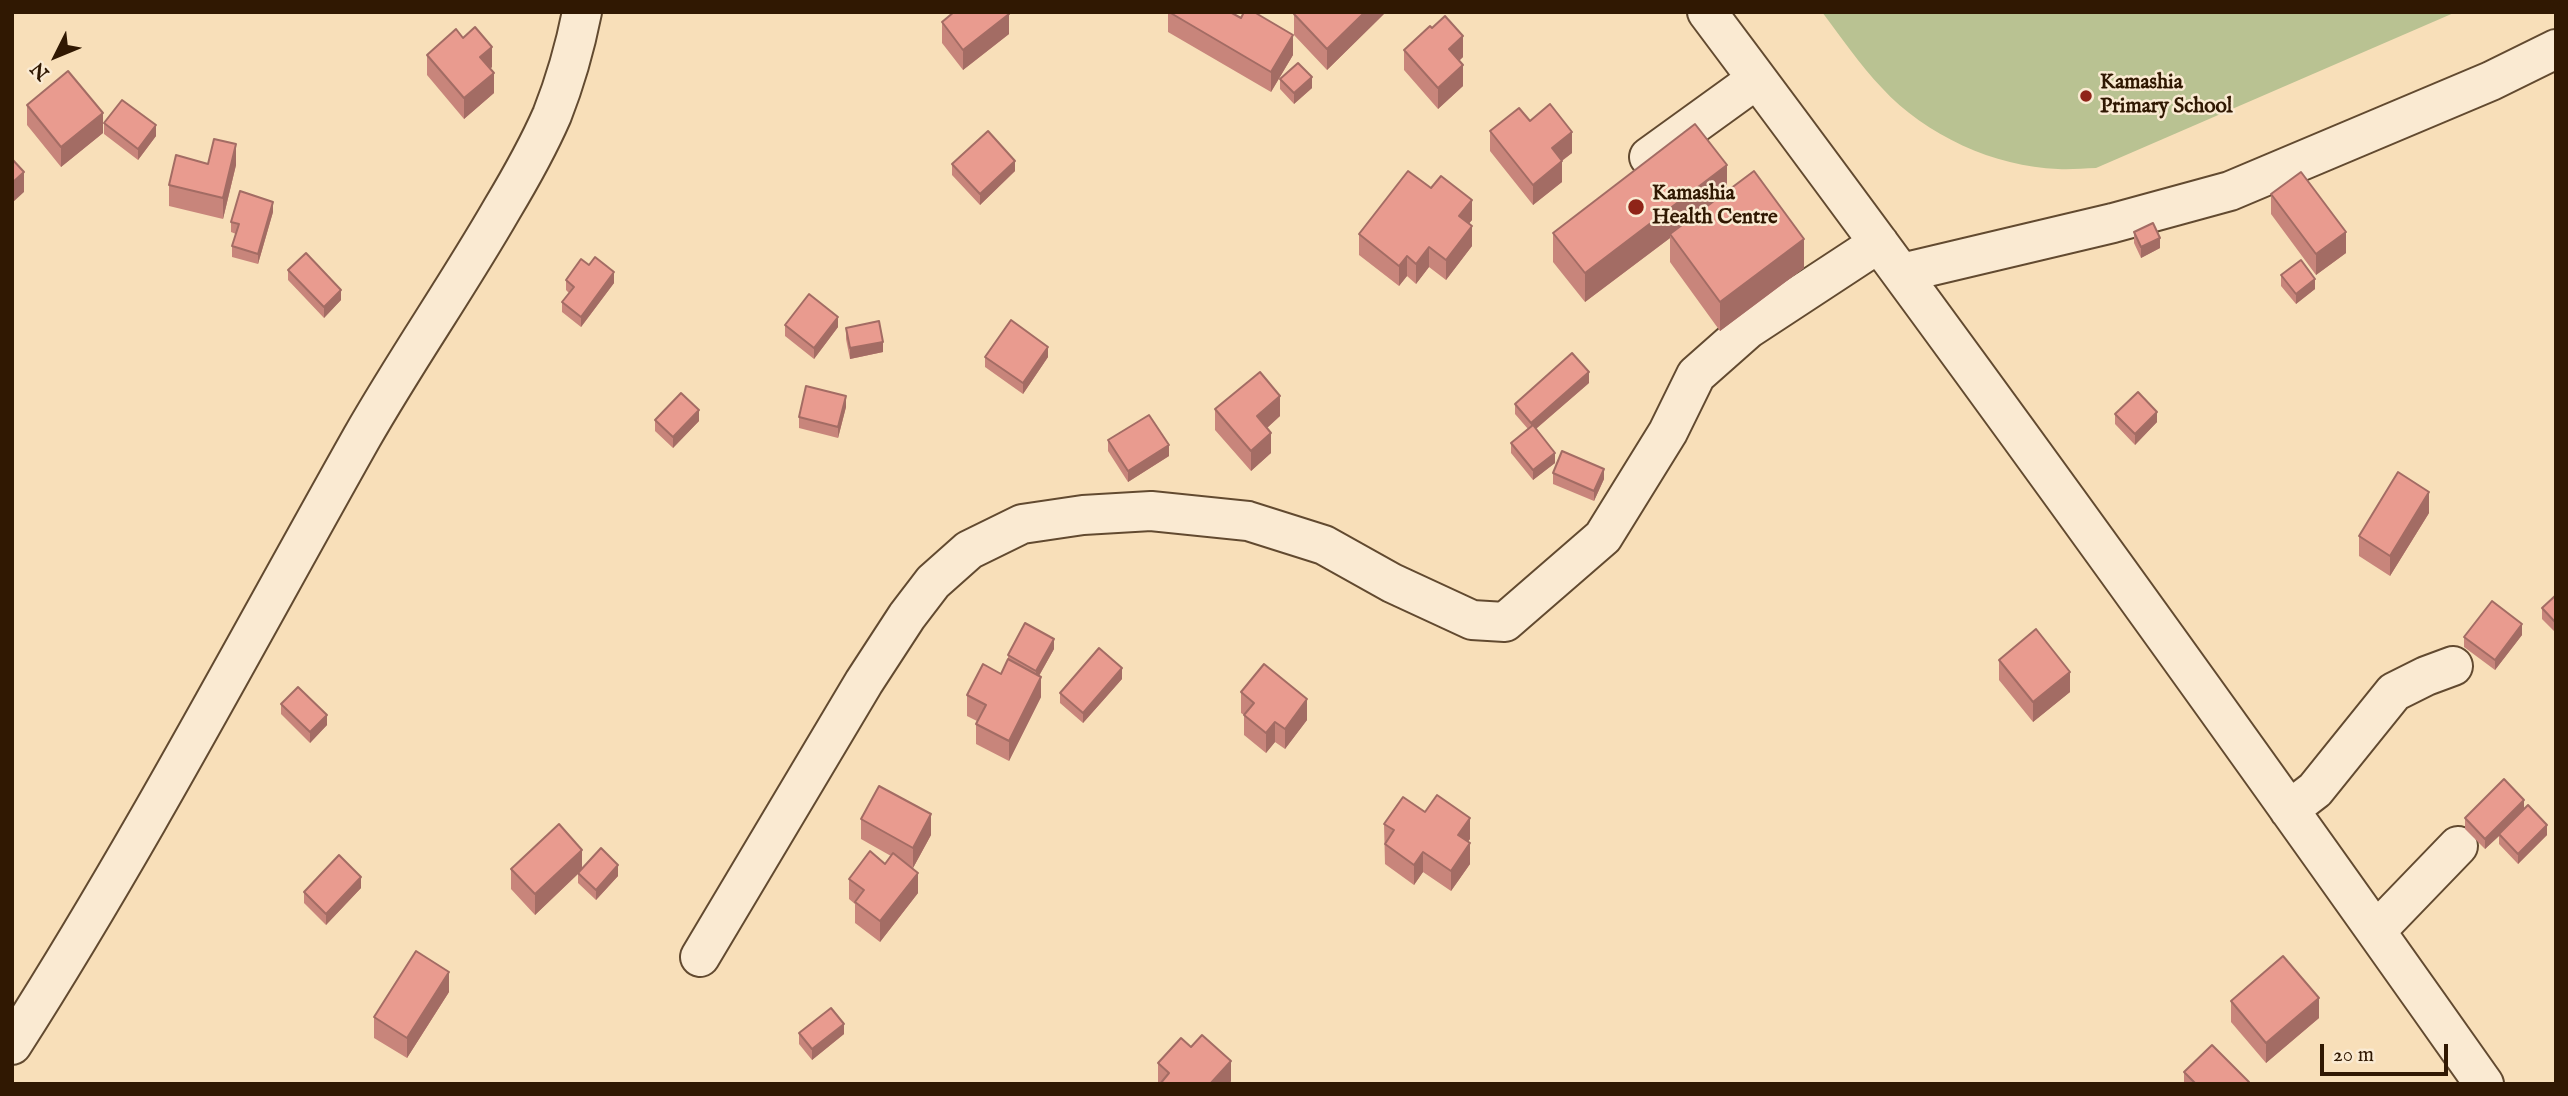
<!DOCTYPE html>
<html>
<head>
<meta charset="utf-8">
<style>
	body { margin:0 }
	#map { position:relative; width:2568px; height:1096px; overflow:hidden; background:#f8dfb9; font-family:"IM FELL English",serif }
	canvas { display:block }
	.frame { position:absolute; inset:0; border:14px solid #301802; pointer-events:none }
	.north { position:absolute; left:21px; top:21px; width:70px; height:70px; -webkit-text-stroke:5px #faead2; paint-order:stroke; rotate:227deg; font-size:19px; font-weight:700; line-height:28px; text-align:center; color:#301802 }
	.north::after { content:''; display:block; margin:auto; width:24px; height:32px; background:#301802; clip-path:polygon(50% 0,100% 100%,50% 72%,0 100%) }
	.scale { position:absolute; left:2320px; top:1044px; width:128px; height:32px; box-sizing:border-box; border:4px solid #301802; border-top:0; padding-left:9px; font-size:21px; line-height:24px; white-space:nowrap; color:#301802; -webkit-text-stroke:5px #faead2; paint-order:stroke }
</style>
</head>
<body>
<div id="map">
<canvas width="2568" height="1096"></canvas>
<div class="frame"></div>
<div class="north">N</div>
<div class="scale">20 m</div>
</div>
<script>
const context = document.querySelector('canvas').getContext('2d');
context.lineJoin = 'round';
function paint(path, color) {
  context.fillStyle = color;
  context.fill(path, 'evenodd');
}
function stroke(path, color, width, dash) {
  context.strokeStyle = color;
  context.lineWidth = width;
  context.lineCap = dash ? 'butt' : 'round';
  context.setLineDash(dash || []);
  context.stroke(path);
}
function drawText(font, color, halo, rows, align = 'center') {
  context.font = font + ' "IM FELL English",serif';
  context.lineWidth = 5;
  context.setLineDash([]);
  context.textBaseline = 'middle';
  context.strokeStyle = halo;
  context.fillStyle = color;
  for (const [text, x, y, turn = 0] of rows) {
    context.save();
    context.translate(x, y);
    context.rotate((+turn || 0) * Math.PI / 180);
    context.textAlign = isNaN(turn) ? turn : align;
    if (halo) context.strokeText(text, 0, 0);
    context.fillText(text, 0, 0);
    context.restore();
  }
}
paint(new Path2D(`
	M 1822,12 L 2456,12 L 2096,168 C 2083,168 2071,170 2058,169 C 1995,167 1925,135 1882,88 C 1860,65 1841,37 1822,12 Z`), '#b9c292');
const minor = new Path2D(`
	M 1707,12 C 1972,365 2229,723 2484,1084
	M 1649,157 L 1757,79
	M 1902,273 L 2113,223 L 2230,191 L 2491,81 L 2556,49
	M 2289,810 L 2315,790 L 2394,692 L 2426,676 L 2453,666
	M 2376,931 L 2458,846
	M 700,957 L 864,682 L 907,616 L 933,582 L 969,550 L 1022,524 L 1083,515 L 1151,511 L 1248,521 L 1324,545 L 1392,583 L 1472,620 L 1505,622 L 1603,537 L 1668,432 L 1696,375 L 1748,329 L 1879,243
	M 12,1045 C 138,848 247,641 362,437 C 406,360 457,287 502,209 C 520,179 538,147 552,115 C 565,82 575,47 582,12`);
stroke(minor, '#624a30', 42);
stroke(minor, '#faead2', 38);
paint(new Path2D(`
	M 1168,12 L 1241,18 L 1293,55 L 1271,92 L 1168,32 Z
	M 1386,12 L 1327,70 L 1294,35 L 1294,14 Z
	M 942,22 L 1009,34 L 963,70 L 942,43 Z
	M 463,38 L 492,67 L 490,69 L 494,93 L 464,119 L 427,75 L 427,55 Z
	M 1404,50 L 1463,57 L 1459,61 L 1463,86 L 1438,109 L 1404,70 Z
	M 1280,79 L 1312,88 L 1294,104 L 1280,89 Z
	M 27,105 L 103,133 L 61,167 L 27,125 Z
	M 1530,121 L 1572,153 L 1562,161 L 1562,182 L 1533,205 L 1490,151 L 1490,131 Z
	M 104,123 L 156,136 L 138,160 L 104,134 Z
	M 208,164 L 236,165 L 223,219 L 169,206 L 169,185 Z
	M 952,164 L 1015,171 L 980,205 L 952,175 Z
	M 1727,191 L 1804,268 L 1720,331 L 1670,262 L 1670,238 L 1585,302 L 1553,262 L 1553,233 Z
	M 2271,194 L 2346,253 L 2316,275 L 2271,214 Z
	M 273,212 L 258,264 L 232,257 L 232,246 L 236,234 L 231,232 L 231,222 Z
	M 1472,220 L 1469,223 L 1472,246 L 1446,280 L 1429,267 L 1416,284 L 1407,276 L 1399,286 L 1359,255 L 1359,234 Z
	M 2134,232 L 2160,248 L 2141,258 L 2134,243 Z
	M 589,265 L 614,283 L 581,327 L 562,312 L 562,302 L 569,293 L 566,290 L 566,280 Z
	M 288,270 L 341,300 L 324,318 L 288,280 Z
	M 2281,275 L 2315,289 L 2296,304 L 2281,286 Z
	M 785,325 L 838,327 L 814,359 L 785,336 Z
	M 846,328 L 883,352 L 850,359 L 846,339 Z
	M 985,357 L 1048,357 L 1023,394 L 985,367 Z
	M 1589,383 L 1536,429 L 1555,463 L 1533,480 L 1511,453 L 1511,443 L 1528,429 L 1515,414 L 1515,404 Z
	M 846,407 L 838,438 L 799,428 L 799,417 Z
	M 1215,409 L 1280,416 L 1267,428 L 1271,453 L 1251,471 L 1215,430 Z
	M 2115,414 L 2157,422 L 2135,445 L 2115,424 Z
	M 655,420 L 699,421 L 673,448 L 655,431 Z
	M 1108,440 L 1169,456 L 1128,482 L 1108,451 Z
	M 1553,473 L 1604,479 L 1594,501 L 1553,484 Z
	M 2429,513 L 2390,576 L 2359,556 L 2359,536 Z
	M 2556,595 L 2556,633 L 2542,619 L 2542,608 Z
	M 2522,635 L 2495,670 L 2464,647 L 2464,637 Z
	M 1054,649 L 1039,676 L 1041,697 L 1009,761 L 976,744 L 976,724 L 977,721 L 967,716 L 967,695 L 1001,674 L 1008,659 L 1008,655 Z
	M 1999,660 L 2070,692 L 2033,722 L 1999,680 Z
	M 1122,679 L 1083,723 L 1060,703 L 1060,693 Z
	M 1241,692 L 1307,720 L 1285,749 L 1275,742 L 1266,753 L 1244,735 L 1244,715 L 1241,713 Z
	M 281,704 L 327,725 L 310,743 L 281,714 Z
	M 2524,808 L 2547,835 L 2518,864 L 2499,844 L 2499,836 L 2485,849 L 2465,829 L 2465,818 Z
	M 1425,812 L 1470,839 L 1467,842 L 1470,864 L 1451,891 L 1423,872 L 1414,885 L 1385,864 L 1384,824 Z
	M 861,819 L 931,835 L 913,868 L 918,893 L 880,942 L 855,923 L 855,904 L 849,899 L 849,879 L 885,864 L 891,856 L 861,839 Z
	M 582,868 L 618,876 L 596,900 L 578,883 L 578,874 L 535,915 L 511,889 L 511,869 Z
	M 361,888 L 326,925 L 304,903 L 304,892 Z
	M 449,992 L 407,1058 L 374,1038 L 374,1017 Z
	M 2231,1001 L 2319,1018 L 2266,1063 L 2231,1022 Z
	M 799,1033 L 844,1034 L 812,1060 L 799,1044 Z
	M 1158,1063 L 1231,1081 L 1229,1084 L 1158,1084 Z
	M 2184,1072 L 2249,1084 L 2184,1084 Z`), '#c8857b');
paint(new Path2D(`
	M 1365,12 L 1386,12 L 1327,70 L 1327,49 Z
	M 1009,14 L 1009,34 L 963,70 L 963,50 Z
	M 1293,35 L 1293,55 L 1271,92 L 1271,72 Z
	M 1463,36 L 1463,57 L 1449,70 L 1449,49 Z
	M 492,47 L 492,67 L 480,78 L 480,57 Z
	M 1463,65 L 1463,86 L 1438,109 L 1438,88 Z
	M 494,73 L 494,93 L 464,119 L 464,98 Z
	M 1312,77 L 1312,88 L 1294,104 L 1294,93 Z
	M 103,113 L 103,133 L 61,167 L 61,147 Z
	M 156,125 L 156,136 L 138,160 L 138,149 Z
	M 1572,132 L 1572,153 L 1552,168 L 1552,148 Z
	M 236,144 L 236,165 L 223,219 L 223,198 Z
	M 1015,161 L 1015,171 L 980,205 L 980,194 Z
	M 1562,161 L 1562,182 L 1533,205 L 1533,185 Z
	M 1727,165 L 1727,194 L 1670,234 L 1670,238 L 1585,302 L 1585,273 Z
	M 24,172 L 24,192 L 12,203 L 12,183 Z
	M 1472,200 L 1472,220 L 1459,236 L 1459,216 Z
	M 273,202 L 273,212 L 258,264 L 258,254 Z
	M 1472,226 L 1472,246 L 1446,280 L 1446,260 Z
	M 2346,232 L 2346,253 L 2316,275 L 2316,254 Z
	M 2160,238 L 2160,248 L 2141,258 L 2141,247 Z
	M 1804,239 L 1804,268 L 1720,331 L 1720,302 Z
	M 1429,247 L 1429,267 L 1416,284 L 1416,264 Z
	M 1407,256 L 1407,276 L 1399,286 L 1399,266 Z
	M 614,272 L 614,283 L 581,327 L 581,317 Z
	M 2315,279 L 2315,289 L 2296,304 L 2296,294 Z
	M 341,290 L 341,300 L 324,318 L 324,307 Z
	M 838,317 L 838,327 L 814,359 L 814,348 Z
	M 883,342 L 883,352 L 850,359 L 850,348 Z
	M 1048,347 L 1048,357 L 1023,394 L 1023,383 Z
	M 1589,372 L 1589,383 L 1531,433 L 1531,423 Z
	M 846,396 L 846,407 L 838,438 L 838,427 Z
	M 1280,396 L 1280,416 L 1257,437 L 1257,416 Z
	M 699,410 L 699,421 L 673,448 L 673,437 Z
	M 2157,412 L 2157,422 L 2135,445 L 2135,434 Z
	M 1271,433 L 1271,453 L 1251,471 L 1251,451 Z
	M 1169,445 L 1169,456 L 1128,482 L 1128,471 Z
	M 1555,453 L 1555,463 L 1533,480 L 1533,470 Z
	M 1604,469 L 1604,479 L 1594,501 L 1594,491 Z
	M 2429,492 L 2429,513 L 2390,576 L 2390,556 Z
	M 2522,624 L 2522,635 L 2495,670 L 2495,660 Z
	M 1054,639 L 1054,649 L 1036,681 L 1036,671 Z
	M 1122,668 L 1122,679 L 1083,723 L 1083,713 Z
	M 2070,672 L 2070,692 L 2033,722 L 2033,702 Z
	M 1041,677 L 1041,697 L 1009,761 L 1009,741 Z
	M 1307,699 L 1307,720 L 1285,749 L 1285,729 Z
	M 327,715 L 327,725 L 310,743 L 310,732 Z
	M 1275,722 L 1275,742 L 1266,753 L 1266,733 Z
	M 2524,800 L 2524,811 L 2499,834 L 2499,836 L 2485,849 L 2485,839 Z
	M 931,814 L 931,835 L 913,868 L 913,848 Z
	M 1470,818 L 1470,839 L 1458,856 L 1458,835 Z
	M 2547,825 L 2547,835 L 2518,864 L 2518,854 Z
	M 1470,843 L 1470,864 L 1451,891 L 1451,871 Z
	M 582,850 L 582,870 L 535,915 L 535,894 Z
	M 1423,852 L 1423,872 L 1414,885 L 1414,865 Z
	M 618,865 L 618,876 L 596,900 L 596,890 Z
	M 918,873 L 918,893 L 880,942 L 880,921 Z
	M 361,877 L 361,888 L 326,925 L 326,914 Z
	M 449,972 L 449,992 L 407,1058 L 407,1038 Z
	M 2319,998 L 2319,1018 L 2266,1063 L 2266,1043 Z
	M 844,1024 L 844,1034 L 812,1060 L 812,1049 Z
	M 1231,1061 L 1231,1081 L 1229,1084 L 1210,1084 Z`), '#a36c64');
const building = new Path2D(`
	M 954,12 L 1008,12 L 1009,14 L 963,50 L 942,22 Z
	M 1169,12 L 1230,12 L 1241,18 L 1244,12 L 1254,12 L 1293,35 L 1271,72 Z
	M 1296,12 L 1365,12 L 1327,49 L 1294,14 Z
	M 1445,16 L 1463,36 L 1449,49 L 1463,65 L 1438,88 L 1404,50 L 1430,26 L 1432,28 Z
	M 475,27 L 492,47 L 480,57 L 494,73 L 464,98 L 427,55 L 456,29 L 463,38 Z
	M 1298,63 L 1312,77 L 1294,93 L 1280,79 Z
	M 68,71 L 103,113 L 61,147 L 27,105 Z
	M 122,100 L 156,125 L 138,149 L 104,123 Z
	M 1550,104 L 1572,132 L 1552,148 L 1562,161 L 1533,185 L 1490,131 L 1519,108 L 1530,121 Z
	M 1695,124 L 1727,165 L 1585,273 L 1553,233 Z
	M 988,131 L 1015,161 L 980,194 L 952,164 Z
	M 214,139 L 236,144 L 223,198 L 169,185 L 176,155 L 208,164 Z
	M 12,159 L 24,172 L 12,183 Z
	M 1408,171 L 1431,188 L 1441,176 L 1472,200 L 1459,216 L 1472,226 L 1446,260 L 1429,247 L 1416,264 L 1407,256 L 1399,266 L 1359,234 Z
	M 1754,171 L 1804,239 L 1720,302 L 1670,234 Z
	M 2301,172 L 2346,232 L 2316,254 L 2271,194 Z
	M 240,191 L 273,202 L 258,254 L 232,246 L 239,224 L 231,222 Z
	M 2153,223 L 2160,238 L 2141,247 L 2134,232 Z
	M 306,253 L 341,290 L 324,307 L 288,270 Z
	M 595,257 L 614,272 L 581,317 L 562,302 L 574,287 L 566,280 L 581,259 L 589,265 Z
	M 2301,260 L 2315,279 L 2296,294 L 2281,275 Z
	M 809,294 L 838,317 L 814,348 L 785,325 Z
	M 1011,320 L 1048,347 L 1023,383 L 985,357 Z
	M 879,321 L 883,342 L 850,348 L 846,328 Z
	M 1572,353 L 1589,372 L 1531,423 L 1515,404 Z
	M 1260,372 L 1280,396 L 1257,416 L 1271,433 L 1251,451 L 1215,409 Z
	M 806,386 L 846,396 L 838,427 L 799,417 Z
	M 2138,392 L 2157,412 L 2135,434 L 2115,414 Z
	M 681,393 L 699,410 L 673,437 L 655,420 Z
	M 1149,415 L 1169,445 L 1128,471 L 1108,440 Z
	M 1533,425 L 1555,453 L 1533,470 L 1511,443 Z
	M 1562,451 L 1604,469 L 1594,491 L 1553,473 Z
	M 2398,472 L 2429,492 L 2390,556 L 2359,536 Z
	M 2556,595 L 2556,623 L 2542,608 Z
	M 2492,601 L 2522,624 L 2495,660 L 2464,637 Z
	M 1025,623 L 1054,639 L 1036,671 L 1008,655 Z
	M 2036,629 L 2070,672 L 2033,702 L 1999,660 Z
	M 1099,648 L 1122,668 L 1083,713 L 1060,693 Z
	M 1008,659 L 1041,677 L 1009,741 L 976,724 L 986,705 L 967,695 L 983,664 L 1001,674 Z
	M 1264,664 L 1307,699 L 1285,729 L 1275,722 L 1266,733 L 1244,715 L 1254,703 L 1241,692 Z
	M 298,687 L 327,715 L 310,732 L 281,704 Z
	M 2504,779 L 2524,800 L 2485,839 L 2465,818 Z
	M 879,786 L 931,814 L 913,848 L 861,819 Z
	M 1437,795 L 1470,818 L 1458,835 L 1470,843 L 1451,871 L 1423,852 L 1414,865 L 1385,844 L 1394,830 L 1384,824 L 1403,797 L 1425,812 Z
	M 2528,805 L 2547,825 L 2518,854 L 2499,834 Z
	M 559,824 L 582,850 L 535,894 L 511,869 Z
	M 601,848 L 618,865 L 596,890 L 578,873 Z
	M 870,851 L 885,864 L 893,853 L 918,873 L 880,921 L 855,902 L 864,890 L 849,879 Z
	M 339,855 L 361,877 L 326,914 L 304,892 Z
	M 416,951 L 449,972 L 407,1038 L 374,1017 Z
	M 2283,956 L 2319,998 L 2266,1043 L 2231,1001 Z
	M 831,1008 L 844,1024 L 812,1049 L 799,1033 Z
	M 1202,1035 L 1231,1061 L 1210,1084 L 1160,1084 L 1169,1073 L 1158,1063 L 1181,1038 L 1191,1047 Z
	M 2212,1045 L 2249,1082 L 2247,1084 L 2196,1084 L 2184,1072 Z`);
paint(building, '#e99b8f');
stroke(building, '#a36c64', 2);
for (const [x, y, r, color] of [
	[2086,96,7,"#8f2418"],
	[1636,207,9,"#8f2418"]
]) {
  const dot = new Path2D();
  dot.arc(x, y, r, 0, 2 * Math.PI);
  context.fillStyle = color;
  context.fill(dot);
  stroke(dot, '#faead2', 2.5);
}
drawText('bold 21px', '#301802', '#faead2', [
	["Kamashia",2100,84],
	["Primary School",2100,108],
	["Kamashia",1652,195],
	["Health Centre",1652,219]
], 'left');
</script>
</body>
</html>
